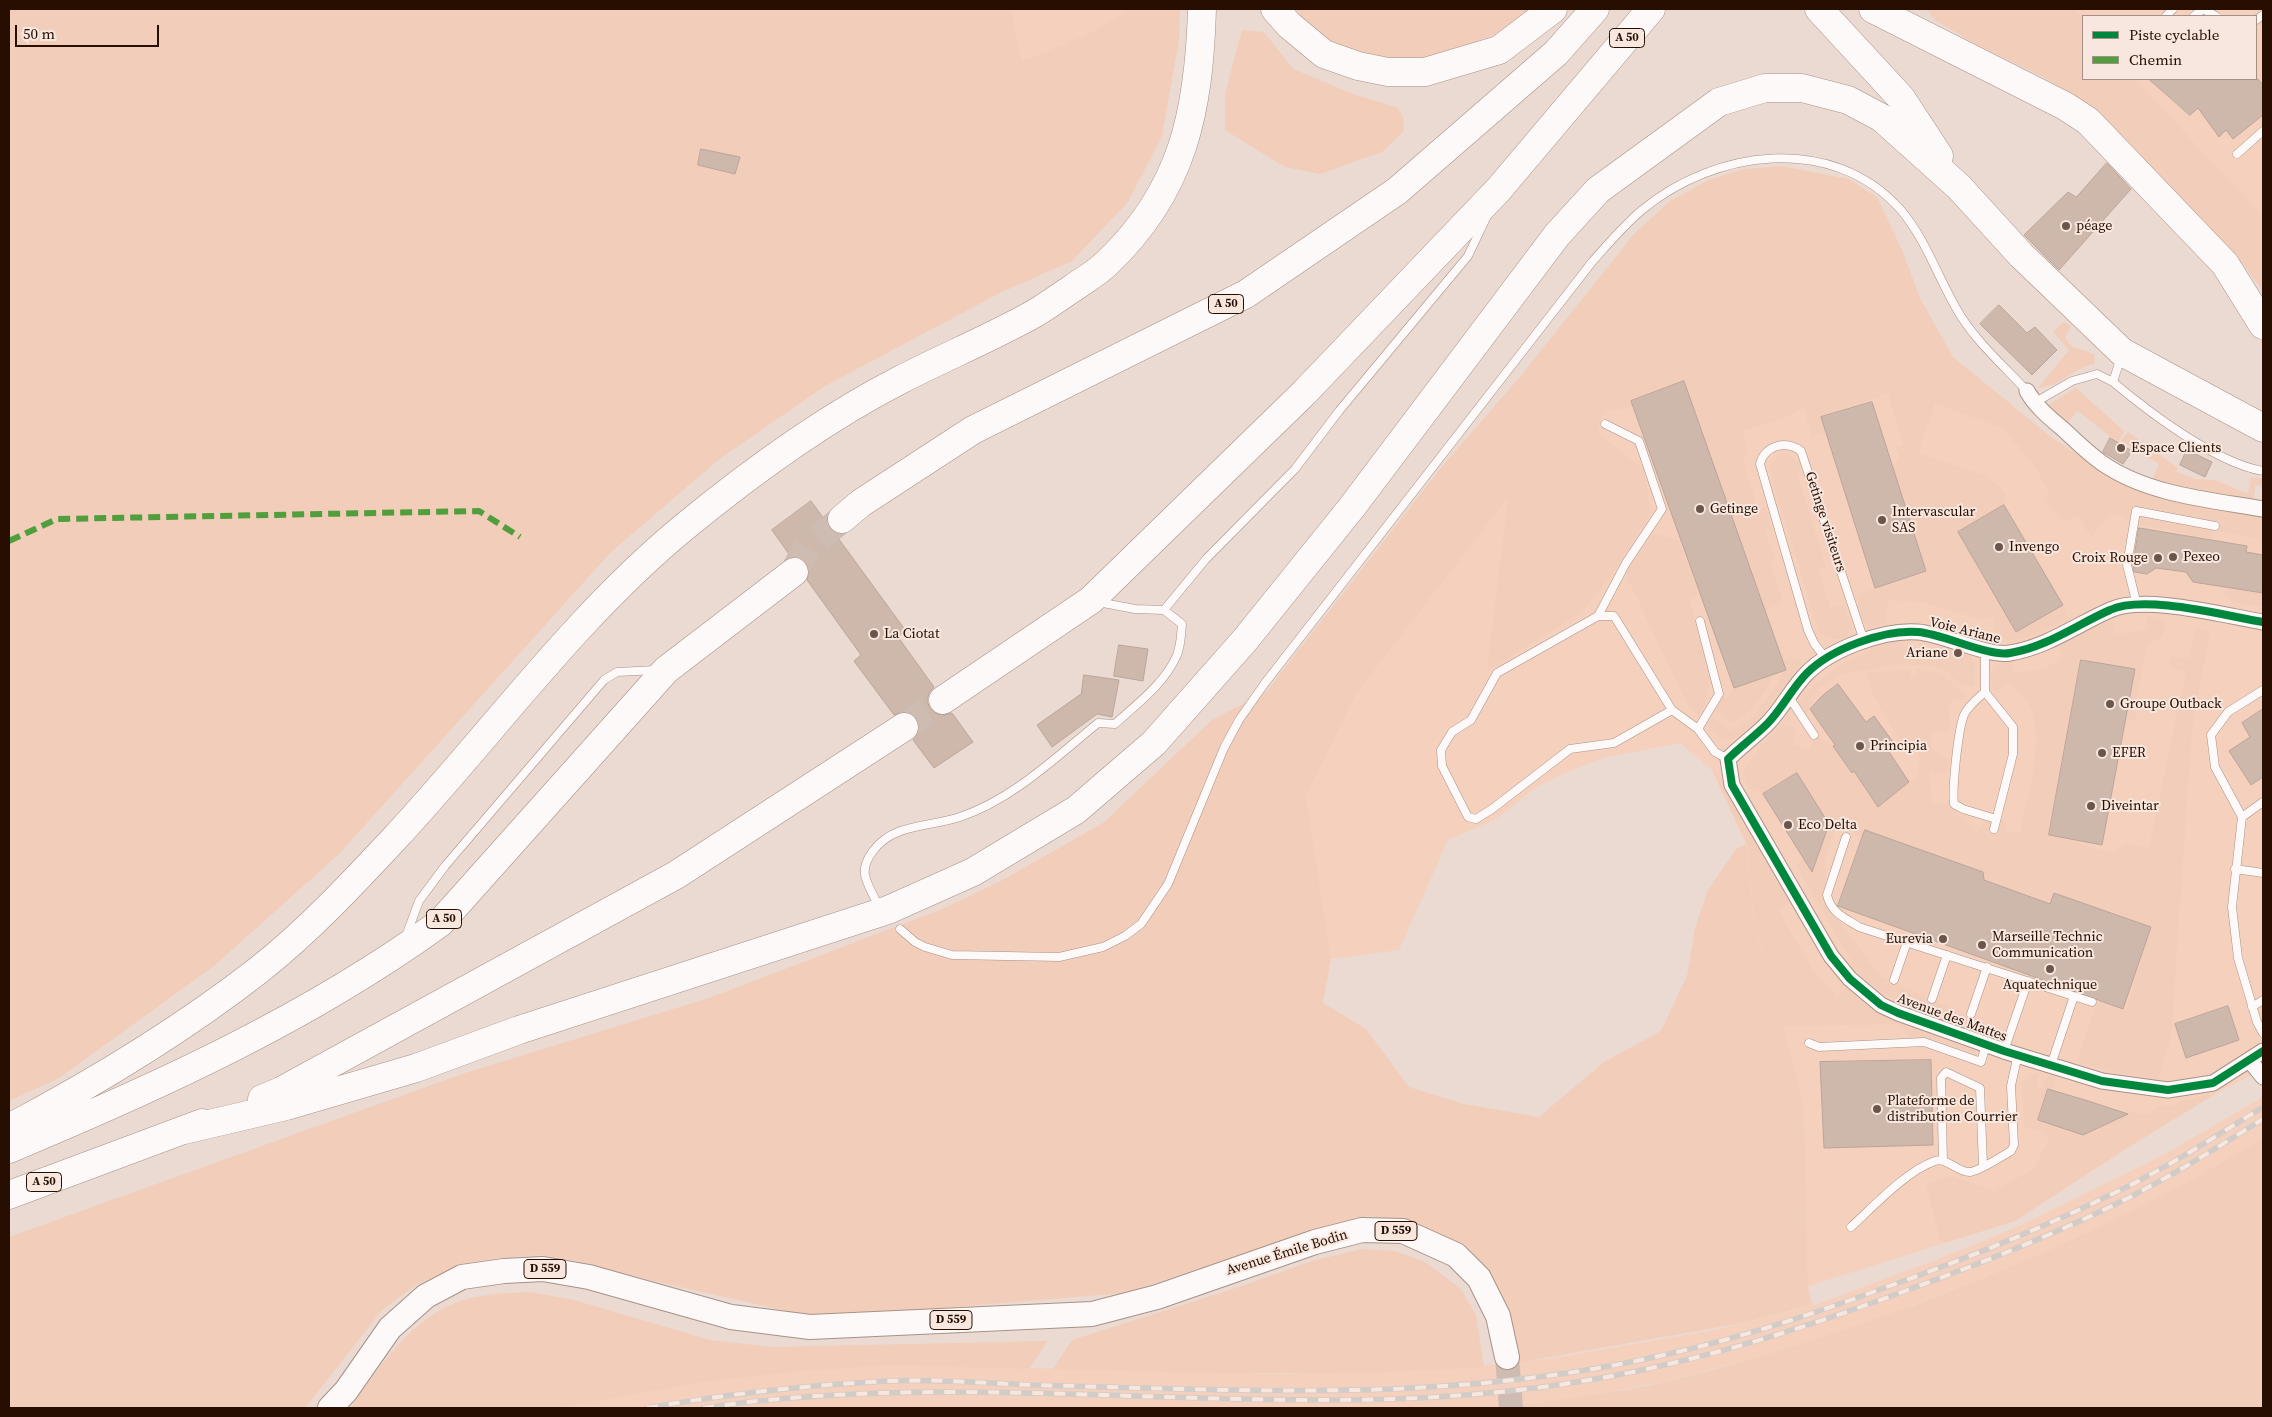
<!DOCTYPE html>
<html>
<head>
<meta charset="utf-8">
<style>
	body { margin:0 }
	#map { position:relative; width:2272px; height:1417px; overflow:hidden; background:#ebdad1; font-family:"Source Serif 4",serif }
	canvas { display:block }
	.frame { position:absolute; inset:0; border:10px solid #280d01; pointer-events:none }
	.legend { position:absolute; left:2082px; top:15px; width:175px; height:65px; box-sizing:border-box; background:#f7e7de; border:1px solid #a49086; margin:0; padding:6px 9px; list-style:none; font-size:15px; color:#280d01 }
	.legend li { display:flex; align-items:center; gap:10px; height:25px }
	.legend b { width:25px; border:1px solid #a49086 }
	.scale { position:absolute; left:15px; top:25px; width:144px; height:22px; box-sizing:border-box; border:2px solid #280d01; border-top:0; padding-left:6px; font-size:15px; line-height:18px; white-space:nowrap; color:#280d01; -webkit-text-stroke:4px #f7e7de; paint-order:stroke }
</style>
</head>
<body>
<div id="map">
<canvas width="2272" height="1417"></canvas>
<div class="frame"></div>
<ul class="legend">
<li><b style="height:6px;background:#00873e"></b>Piste cyclable</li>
<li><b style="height:6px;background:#519f3c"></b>Chemin</li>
</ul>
<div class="scale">50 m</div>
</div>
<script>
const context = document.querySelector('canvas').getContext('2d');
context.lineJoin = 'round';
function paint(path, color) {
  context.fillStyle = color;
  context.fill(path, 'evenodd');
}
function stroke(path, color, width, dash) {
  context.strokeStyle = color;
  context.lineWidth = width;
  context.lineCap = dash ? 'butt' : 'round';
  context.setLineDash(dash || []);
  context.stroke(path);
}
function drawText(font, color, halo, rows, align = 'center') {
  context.font = font + ' "Source Serif 4",serif';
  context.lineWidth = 4;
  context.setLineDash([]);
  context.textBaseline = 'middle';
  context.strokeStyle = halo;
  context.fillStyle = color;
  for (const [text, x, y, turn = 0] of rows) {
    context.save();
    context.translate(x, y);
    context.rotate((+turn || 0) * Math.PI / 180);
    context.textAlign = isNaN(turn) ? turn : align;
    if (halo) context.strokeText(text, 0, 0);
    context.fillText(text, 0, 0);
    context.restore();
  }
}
paint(new Path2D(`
	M 1007,9 L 1125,9 L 1125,13 L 1084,36 L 1022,61 L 1012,15 Z
	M 2073,9 L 2263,9 L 2263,216 L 2135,79 L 2256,79 L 2256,16 L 2083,16 L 2083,20 Z
	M 1689,368 L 1871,378 L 2002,428 L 2036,468 L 2263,531 L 2263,1068 L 2185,1111 L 2015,1221 L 1808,1286 L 1804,1105 L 1754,923 L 1746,844 L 1712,770 L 1680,743 L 1603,758 L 1565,773 L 1538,786 L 1496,819 L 1448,840 L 1399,950 L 1331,959 L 1306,796 L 1356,694 L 1509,497 L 1615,383 Z
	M 2263,1097 L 2263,1138 L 2203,1175 L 2124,1217 L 2034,1259 L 1863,1324 L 1767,1354 L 1676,1379 L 1580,1398 L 1489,1408 L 560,1408 L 703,1382 L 793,1372 L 892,1365 L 1280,1374 L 1438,1370 L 1555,1358 L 1720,1329 L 1815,1305 L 1936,1260 L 2017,1227 L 2158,1158 Z`), '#f4d0bd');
paint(new Path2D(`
	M 9,9 L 1007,9 L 1012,15 L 1022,61 L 1084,36 L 1125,13 L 1125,9 L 1180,9 L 1179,40 L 1162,136 L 1128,202 L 1072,261 L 1000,293 L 825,386 L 718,460 L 611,552 L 338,855 L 214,966 L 59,1078 L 9,1101 Z
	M 1292,9 L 1537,9 L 1510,30 L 1479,40 L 1460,53 L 1426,62 L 1394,62 L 1325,43 Z
	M 1926,9 L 2073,9 L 2082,16 L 2083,79 L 2135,79 L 2263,216 L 2263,291 L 2239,259 L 2081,100 L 2043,77 L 1977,45 L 1935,20 Z
	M 1242,30 L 1264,32 L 1293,69 L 1356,95 L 1398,108 L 1403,117 L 1404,131 L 1382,152 L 1320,174 L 1285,167 L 1225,130 L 1225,94 Z
	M 1782,166 L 1848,179 L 1877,197 L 1902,250 L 1920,298 L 1953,357 L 2051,437 L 2103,471 L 2263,516 L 2263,540 L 2215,530 L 2210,538 L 2135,524 L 2120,516 L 2108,515 L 2091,538 L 2079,515 L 2064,521 L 2043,499 L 2050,494 L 2036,468 L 2002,428 L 1935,403 L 1918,453 L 1987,476 L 2005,492 L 2004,505 L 1958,532 L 2016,632 L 2063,605 L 2068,618 L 2033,636 L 2006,641 L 1994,628 L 1995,616 L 1981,620 L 1922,602 L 1888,600 L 1885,624 L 1871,627 L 1861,618 L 1857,597 L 1875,588 L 1926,571 L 1893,468 L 1900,458 L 1896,448 L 1903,445 L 1888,393 L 1822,417 L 1826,432 L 1812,437 L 1804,408 L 1783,418 L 1742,431 L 1749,454 L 1742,456 L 1758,510 L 1766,507 L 1771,528 L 1765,531 L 1775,558 L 1770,565 L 1783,602 L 1765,611 L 1684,382 L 1634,407 L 1602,412 L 1598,434 L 1644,469 L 1651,513 L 1614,572 L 1582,612 L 1487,671 L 1508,498 L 1356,694 L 1306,796 L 1331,959 L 1323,1003 L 1366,1029 L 1409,1087 L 1464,1104 L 1539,1117 L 1604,1062 L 1661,1031 L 1687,976 L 1695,928 L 1708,890 L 1736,849 L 1746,844 L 1754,923 L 1782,1023 L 1755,923 L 1747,844 L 1712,770 L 1722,780 L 1732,802 L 1792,901 L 1778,910 L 1812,968 L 1837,997 L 1847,988 C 1882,1023 1932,1035 1978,1051 L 1976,1054 L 1936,1040 L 1911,1039 L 1898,1024 L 1783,1026 L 1804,1105 L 1808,1286 L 1812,1305 L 1742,1323 L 1516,1363 L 1508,1313 L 1490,1272 L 1467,1246 L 1409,1221 L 1367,1216 L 1309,1232 L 1125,1293 L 818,1318 L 658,1282 L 577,1261 L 542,1255 L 499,1258 L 463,1264 L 416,1285 L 382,1310 L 305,1408 L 9,1408 L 9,1237 L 462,1074 L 709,998 L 942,909 L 999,882 L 1103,823 L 1212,720 L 1266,692 L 1440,469 L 1518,379 L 1634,234 L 1669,202 L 1708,180 L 1744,169 Z
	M 2062,323 L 2066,323 L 2071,326 L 2065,337 L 2071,346 L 2094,354 L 2095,364 C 2074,367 2060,387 2038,388 L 2069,350 L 2053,332 Z
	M 2076,388 L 2124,431 L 2118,443 L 2078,411 L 2067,423 L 2046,406 Z
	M 2128,432 L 2178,468 L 2176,472 L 2195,479 L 2215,480 L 2248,494 L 2251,477 L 2263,479 L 2263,486 L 2255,485 L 2254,501 L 2180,491 L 2152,480 L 2159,464 L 2121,441 Z
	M 1785,452 L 1800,462 L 1802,469 L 1796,471 L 1826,567 L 1818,570 L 1830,608 L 1844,605 L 1851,627 L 1847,637 C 1835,641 1830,639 1819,632 L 1769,468 L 1778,455 Z
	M 1653,533 L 1678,540 L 1698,595 L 1690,601 L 1710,680 L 1703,711 L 1698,716 L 1688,706 L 1630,583 L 1627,582 L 1627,570 Z
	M 2228,589 L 2263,593 L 2263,607 L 2232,602 L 2224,593 Z
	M 2147,615 L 2157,617 L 2166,623 L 2162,636 L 2147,645 L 2134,711 L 2137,717 L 2132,721 L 2125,721 L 2135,670 L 2081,660 L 2049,835 L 2112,853 L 2125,843 L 2149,848 L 2186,672 L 2170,667 L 2170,657 L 2189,658 L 2196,628 L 2210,631 L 2192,728 L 2171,1036 L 2158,1079 L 2112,1072 L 2078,1062 L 2087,1030 L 2099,1001 L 2126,1011 L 2151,927 L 2054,893 L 2050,904 L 1984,880 L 1983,872 L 1865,830 L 1862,838 L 1837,824 L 1824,861 L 1826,864 L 1826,896 L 1829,907 L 1881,977 L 2001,1030 L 1998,1036 L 1904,1004 L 1882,992 L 1859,974 L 1796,865 L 1803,859 L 1812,872 L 1830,821 L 1825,818 L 1797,773 L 1763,794 L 1748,788 L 1744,771 L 1761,746 L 1783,724 L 1797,729 L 1792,744 L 1809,750 L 1816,735 L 1833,746 L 1851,772 L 1854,771 L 1878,807 L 1917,778 L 1920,757 L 1911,743 L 1902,743 C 1889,721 1871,698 1867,673 L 1911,669 L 1911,678 L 1917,677 L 1916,669 L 1941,673 L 1965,694 L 1964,700 L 1956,699 L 1948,704 L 1950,731 L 1932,732 L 1931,749 L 1950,760 L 1947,773 L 1929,771 L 1932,802 L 1948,805 L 1977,832 L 1992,814 L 2007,824 L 2006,832 L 2020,832 C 2028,797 2050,728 2024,697 C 2019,691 2011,687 2006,682 L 1997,694 C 1985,675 1992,667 2011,659 L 2013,673 L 2043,669 L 2064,658 L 2058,646 L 2081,632 L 2112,621 L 2115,634 L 2148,630 Z
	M 1899,639 L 1906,648 L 1917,647 L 1936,652 L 1942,646 L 1971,656 L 1975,664 L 1974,686 L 1960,684 L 1945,670 L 1934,666 L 1898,664 L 1843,674 L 1819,688 L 1806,715 L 1798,703 C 1824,669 1860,654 1899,639 Z
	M 1790,657 L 1802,662 L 1758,720 L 1738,738 L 1723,740 L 1710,730 L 1708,723 L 1713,717 L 1728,731 L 1749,721 L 1776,687 L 1783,671 L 1786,670 L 1783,661 Z
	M 1774,674 C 1764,695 1753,714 1730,723 L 1716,708 L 1721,697 L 1729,698 L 1734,688 Z
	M 2039,1074 L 2036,1086 L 2042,1089 L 2047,1075 L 2056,1077 L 2052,1090 L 2047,1089 L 2038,1120 L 2119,1118 L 2120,1111 L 2151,1115 L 2157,1106 L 2174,1107 L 2181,1100 L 2194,1099 L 2208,1094 L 2210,1097 L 2087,1173 L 2015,1221 L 1947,1242 L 1940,1240 L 1926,1184 L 1952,1176 L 1993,1191 L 2034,1169 L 2050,1136 L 2036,1129 L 2035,1131 L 2024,1126 L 2022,1083 L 2028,1076 Z
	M 2263,1138 L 2263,1408 L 1489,1408 C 1552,1401 1616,1394 1678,1379 C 1760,1358 1840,1332 1920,1303 C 2042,1257 2152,1207 2263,1138 Z
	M 1362,1249 L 1395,1251 L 1425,1262 L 1461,1289 L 1476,1315 L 1484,1367 C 1340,1377 1197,1373 1053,1369 L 1072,1340 L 1236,1288 L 1312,1261 Z
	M 530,1292 L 574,1300 L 710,1340 L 771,1347 L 1048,1341 L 1029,1369 L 893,1365 L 793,1372 L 703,1382 L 560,1408 L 351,1408 C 375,1371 412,1319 455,1303 C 479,1294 505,1293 530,1292 Z`), '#f2cdba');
const building = new Path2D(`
	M 2149,79 L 2258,79 L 2263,85 L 2263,115 L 2233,139 L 2226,130 L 2219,137 L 2198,108 L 2190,115 Z
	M 701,149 L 740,157 L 735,174 L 698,165 Z
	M 2107,163 L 2131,189 L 2059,270 L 2024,235 L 2068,192 L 2076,197 Z
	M 1999,305 L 2027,333 L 2035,327 L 2057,350 L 2032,375 L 1980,324 Z
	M 1684,381 L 1786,670 L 1734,688 L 1631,401 Z
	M 1872,402 L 1926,571 L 1875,588 L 1821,417 Z
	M 2110,438 L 2132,451 L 2123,464 L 2103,452 Z
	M 2187,450 L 2212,462 L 2205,477 L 2180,465 Z
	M 811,501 L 906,631 L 898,637 L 934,687 L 929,693 L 927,701 L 930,708 L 937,714 L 945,715 L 952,713 L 973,742 L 934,768 L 913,740 L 918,734 L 920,727 L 917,718 L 911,713 L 904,711 L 894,715 L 854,661 L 861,655 L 807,580 L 809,570 L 807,563 L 800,557 L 791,557 L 772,530 Z
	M 2004,505 L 2063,605 L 2016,632 L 1958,532 Z
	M 2139,528 L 2247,546 L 2246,552 L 2263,555 L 2263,593 L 2193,582 L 2186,572 L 2156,568 L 2147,574 L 2134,572 L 2133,565 Z
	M 1119,645 L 1148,649 L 1143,681 L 1114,676 Z
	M 2081,660 L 2135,669 L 2102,845 L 2049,835 Z
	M 1084,675 L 1119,680 L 1112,717 L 1097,714 L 1052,747 L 1037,725 L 1081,694 Z
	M 1838,684 L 1866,722 L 1874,716 L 1893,742 L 1885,746 L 1909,782 L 1878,807 L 1854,771 L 1852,773 L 1833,746 L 1835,745 L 1810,709 L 1822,696 Z
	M 2263,709 L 2263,777 L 2251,785 L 2229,751 L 2250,737 L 2242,723 Z
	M 1797,773 L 1829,824 L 1812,872 L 1763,794 Z
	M 1865,830 L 1983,872 L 1984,880 L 2050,904 L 2054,893 L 2151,927 L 2123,1009 L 1838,906 Z
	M 2228,1006 L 2239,1040 L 2186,1058 L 2175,1024 Z
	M 1931,1060 L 1933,1145 L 1824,1148 L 1820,1062 Z
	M 2048,1089 L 2085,1100 L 2128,1114 L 2083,1135 L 2038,1120 Z`);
paint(building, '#ceb8ac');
stroke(building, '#bba59a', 1);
stroke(new Path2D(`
	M 1507,1357 L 1511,1408`), '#cebbb2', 24, [24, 12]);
stroke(new Path2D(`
	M 794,572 L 807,547 L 842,519
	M 904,727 L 943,700`), '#cebbb2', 28, [28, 14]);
const service = new Path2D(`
	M 2166,16 L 2173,9
	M 2194,16 L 2203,9 L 2216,16
	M 2256,20 L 2263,15
	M 2237,154 L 2263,131
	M 2121,357 L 2113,382 C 2150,413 2216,463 2263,471
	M 2034,403 L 2072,381 L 2097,374 L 2113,382
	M 1098,602 L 1135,609 L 1164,610 L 1206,559 L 1295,469 L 1339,411 L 1468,256 L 1486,218
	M 2137,605 L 2127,565 L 2136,511 L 2215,526
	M 1598,616 L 1626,563 L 1662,509 L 1639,441 L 1605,424
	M 1985,650 L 1985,692 L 2013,727 L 2013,754 L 1994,829
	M 1826,659 L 1814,643 L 1808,630 L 1760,464 C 1765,445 1786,440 1801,451 L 1864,641
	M 2263,690 L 2228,712 L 2211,735 L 2215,767 L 2242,817 L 2232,907 L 2238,958 L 2257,1022 L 2263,1033
	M 1985,692 C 1977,699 1968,706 1964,715 C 1958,730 1952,788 1954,804 L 1963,809 L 1996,819
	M 1789,697 L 1814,735
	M 1672,710 L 1614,743 L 1570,749 L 1492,809 L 1476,819 L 1468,817 L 1442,766 L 1441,750 L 1452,732 L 1471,720 L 1497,673 L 1598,616 L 1614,616 L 1672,710 L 1698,729 L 1715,752 L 1728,759
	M 1698,729 L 1719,694 L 1700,621
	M 2242,817 L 2263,802
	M 1846,837 L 1827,895 C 1831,913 1845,918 1859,927 L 2092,1002
	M 2235,869 L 2263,873
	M 875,899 C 866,880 858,871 873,851 C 893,823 931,827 960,817 C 1013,799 1055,758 1098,723 L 1115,724 C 1138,703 1165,683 1177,655 C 1181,645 1181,634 1182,624 L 1164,610
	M 900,929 L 915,942 L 925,947 L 952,955 L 1059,957 L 1103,947 L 1125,936 L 1141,924 L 1168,884 L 1224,748 L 1239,720 L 1265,683 L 1592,262 C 1608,244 1623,226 1642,210 C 1714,150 1832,133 1900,209 C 1925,238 1937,275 1956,308 C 1973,339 2003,365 2027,391
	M 406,936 L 419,901 L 445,866 L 604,680 L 617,672 L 657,670
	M 1894,980 L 1907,942
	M 1932,999 L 1947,955
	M 2252,1007 L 2263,1000
	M 1971,1014 L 1987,967
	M 1809,1043 L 1819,1047 L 1924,1042 L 1981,1062 L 1986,1045
	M 2004,1051 L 2028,981
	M 2051,1065 L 2074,996
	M 1943,1161 L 1941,1078 L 1946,1072 L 1980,1088 L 1983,1166
	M 1851,1227 C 1873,1207 1906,1171 1935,1161 C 1947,1157 1958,1173 1970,1172 C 1980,1171 2002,1156 2011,1151 L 2014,1145 L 2011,1086 L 2018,1054`);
const minor = new Path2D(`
	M 2027,391 C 2036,407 2050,418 2064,430 C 2077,442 2090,455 2105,465 C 2150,495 2211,500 2263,509
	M 2263,622 C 2226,616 2144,594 2110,610 C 2076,625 2047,647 2010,653 C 1988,657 1944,634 1918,632 C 1884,629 1831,649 1807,673 C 1792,688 1782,709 1767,724 C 1755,736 1740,747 1728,759 L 1732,785 L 1831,956 L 1850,979 L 1881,1005 L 1898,1013 L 2004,1051 L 2102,1081 L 2168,1090 L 2213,1083 L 2263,1051
	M 2250,1061 L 2263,1077`);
const primary = new Path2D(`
	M 330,1408 L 346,1391 L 390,1328 L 426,1296 L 462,1277 L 504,1271 L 543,1269 L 589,1277 L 731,1317 L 810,1327 L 1092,1314 L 1157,1297 L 1315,1242 L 1362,1230 L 1403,1231 L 1456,1255 L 1479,1278 L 1498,1316 L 1507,1357`);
const motorway = new Path2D(`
	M 1275,9 L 1289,25 L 1324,54 L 1358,66 L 1388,72 L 1425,72 L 1499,50 L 1553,9
	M 1819,9 L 1901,98 L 1939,156
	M 1873,9 L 2065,106 L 2088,121 L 2225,264 L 2263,325
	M 842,519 L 861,503 L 973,430 L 1246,294 L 1397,191 L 1556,53 L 1595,9
	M 943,700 L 1091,600 L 1304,393 L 1499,189 L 1651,9
	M 262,1099 L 281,1091 L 676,875 L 904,727
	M 9,1128 C 96,1082 182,1030 260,969 C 308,931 352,884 394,839 C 490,736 574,618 683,528 C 751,472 822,420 900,380 C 943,358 988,339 1030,316 C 1045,308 1059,297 1073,288 C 1084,280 1097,273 1107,263 C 1184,190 1199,110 1202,9
	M 184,1130 L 286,1106 L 416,1068 L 519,1030 L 888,910 L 973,872 L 1076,810 L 1154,743 L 1245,640 L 1352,507 L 1557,235 L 1598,190 L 1719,102 L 1765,88 L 1802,88 L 1848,100 L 1882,118 L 1959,187 L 2021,255 L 2122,352 L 2263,428
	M 9,1149 C 158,1087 309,1018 440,923 L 666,670 L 794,572
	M 9,1195 L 202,1123`);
stroke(service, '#a79287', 9);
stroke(minor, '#a79287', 17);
stroke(primary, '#a79287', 26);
stroke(motorway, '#a79287', 29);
stroke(service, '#fcf9f8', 8);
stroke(minor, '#fcf9f8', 15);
stroke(primary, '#fcf9f8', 24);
stroke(motorway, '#fcf9f8', 28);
const rail = new Path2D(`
	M 647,1408 C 727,1394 807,1385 889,1381 C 936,1379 984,1383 1032,1385 C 1152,1388 1273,1393 1393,1389 C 1485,1385 1578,1375 1668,1354 C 1750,1336 1830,1308 1909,1279 C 1977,1254 2045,1227 2110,1195 C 2164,1170 2213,1138 2263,1107
	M 703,1408 C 931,1374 1162,1406 1392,1399 C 1486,1396 1582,1385 1673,1363 C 1755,1344 1835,1317 1913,1288 C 1982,1263 2050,1236 2116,1204 C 2167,1179 2215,1149 2263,1119`);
stroke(rail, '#d2ccc9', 5.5);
stroke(rail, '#f7e7de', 4, [11]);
stroke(new Path2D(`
	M 9,541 L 57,519 L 479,511 L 520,537`), '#519f3c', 6, [12, 6]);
stroke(new Path2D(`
	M 2263,622 C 2226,616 2144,594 2110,610 C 2076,625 2047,647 2010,653 C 1988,657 1944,634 1918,632 C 1884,629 1831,649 1807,673 C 1792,688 1782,709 1767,724 C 1755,736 1740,747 1728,759 L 1732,785 L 1831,956 L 1850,979 L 1881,1005 L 1898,1013 L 2004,1051 L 2102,1081 L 2168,1090 L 2213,1083 L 2263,1051`), '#00873e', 8);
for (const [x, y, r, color] of [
	[2066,226,5,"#6c554a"],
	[2121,448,5,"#6c554a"],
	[1700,509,5,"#6c554a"],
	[1882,520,5,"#6c554a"],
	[1999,547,5,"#6c554a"],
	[2173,557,5,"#6c554a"],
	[2158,558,5,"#6c554a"],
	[874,634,5,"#6c554a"],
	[1958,653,5,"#6c554a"],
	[2110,704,5,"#6c554a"],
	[1860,746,5,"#6c554a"],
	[2102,753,5,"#6c554a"],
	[2091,806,5,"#6c554a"],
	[1788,825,5,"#6c554a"],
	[1943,939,5,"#6c554a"],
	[1982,945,5,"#6c554a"],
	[2050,969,5,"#6c554a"],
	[1877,1109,5,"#6c554a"]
]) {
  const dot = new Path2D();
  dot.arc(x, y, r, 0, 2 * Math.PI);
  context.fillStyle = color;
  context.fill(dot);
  stroke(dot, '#f7e7de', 2);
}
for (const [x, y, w] of [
	[1627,38,35],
	[1226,304,35],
	[444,919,35],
	[44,1182,35],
	[1396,1231,42],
	[545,1269,42],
	[951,1320,42]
]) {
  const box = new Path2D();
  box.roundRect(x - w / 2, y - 9.5, w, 19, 4);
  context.fillStyle = '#f7e7de';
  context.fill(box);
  stroke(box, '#280d01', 1);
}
drawText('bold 12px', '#280d01', null, [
	["A 50",1627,38],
	["A 50",1226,304],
	["A 50",444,919],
	["A 50",44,1182],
	["D 559",1396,1231],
	["D 559",545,1269],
	["D 559",951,1320]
]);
drawText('14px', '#280d01', '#f7e7de', [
	["péage",2076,226],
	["Espace Clients",2131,448],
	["Getinge",1710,509],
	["Intervascular",1892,512],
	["SAS",1892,528],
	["Invengo",2009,547],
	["Pexeo",2183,557],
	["Croix Rouge",2148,558,"right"],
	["La Ciotat",884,634],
	["Ariane",1948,653,"right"],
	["Groupe Outback",2120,704],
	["Principia",1870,746],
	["EFER",2112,753],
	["Diveintar",2101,806],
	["Eco Delta",1798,825],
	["Marseille Technic",1992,937],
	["Communication",1992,953],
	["Eurevia",1933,939,"right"],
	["Aquatechnique",2050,985,"center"],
	["Plateforme de",1887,1101],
	["distribution Courrier",1887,1117]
], 'left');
drawText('14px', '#280d01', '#f7e7de', [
	["Getinge visiteurs",1825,522,72],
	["Voie Ariane",1965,631,14],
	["Avenue des Mattes",1952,1018,20],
	["Avenue Émile Bodin",1287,1253,-17]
]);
</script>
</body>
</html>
